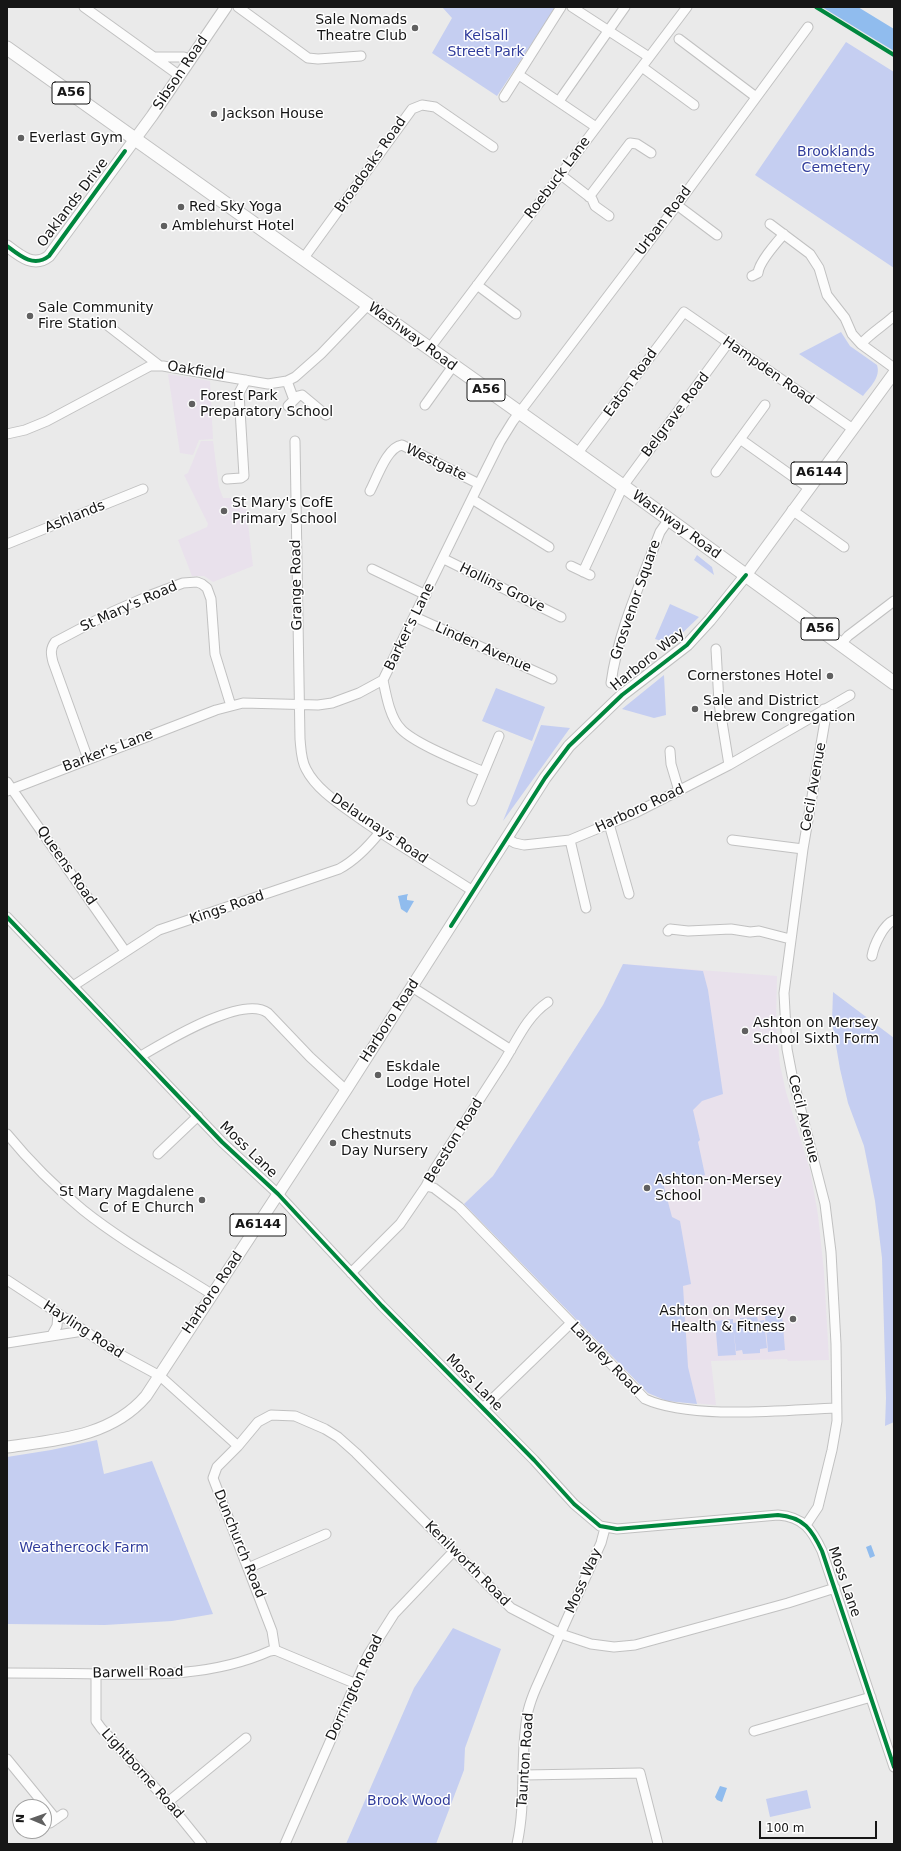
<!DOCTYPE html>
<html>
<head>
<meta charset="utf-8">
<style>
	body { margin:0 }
	#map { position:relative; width:901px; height:1851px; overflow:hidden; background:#eaeaea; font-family:"DejaVu Sans",sans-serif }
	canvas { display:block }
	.frame { position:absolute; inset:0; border:8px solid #161616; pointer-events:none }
	.north { position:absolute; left:12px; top:1799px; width:40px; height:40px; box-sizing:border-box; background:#fff; border:1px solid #a2a2a2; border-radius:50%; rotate:272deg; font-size:11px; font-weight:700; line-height:16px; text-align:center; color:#161616 }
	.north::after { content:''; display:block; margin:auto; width:14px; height:18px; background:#606060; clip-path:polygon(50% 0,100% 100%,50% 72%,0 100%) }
	.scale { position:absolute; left:759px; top:1821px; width:118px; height:18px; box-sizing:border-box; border:2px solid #161616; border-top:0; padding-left:5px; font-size:12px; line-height:14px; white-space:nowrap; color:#161616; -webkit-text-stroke:3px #fff; paint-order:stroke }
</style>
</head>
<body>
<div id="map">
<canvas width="901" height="1851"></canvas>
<div class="frame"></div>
<div class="north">N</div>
<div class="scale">100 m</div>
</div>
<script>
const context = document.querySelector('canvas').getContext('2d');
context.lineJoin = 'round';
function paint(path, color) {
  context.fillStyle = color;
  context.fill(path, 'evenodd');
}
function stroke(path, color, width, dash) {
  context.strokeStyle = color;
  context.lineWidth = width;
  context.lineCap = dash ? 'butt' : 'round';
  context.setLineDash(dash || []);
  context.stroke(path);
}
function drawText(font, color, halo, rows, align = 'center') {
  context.font = font + ' "DejaVu Sans",sans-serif';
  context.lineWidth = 3;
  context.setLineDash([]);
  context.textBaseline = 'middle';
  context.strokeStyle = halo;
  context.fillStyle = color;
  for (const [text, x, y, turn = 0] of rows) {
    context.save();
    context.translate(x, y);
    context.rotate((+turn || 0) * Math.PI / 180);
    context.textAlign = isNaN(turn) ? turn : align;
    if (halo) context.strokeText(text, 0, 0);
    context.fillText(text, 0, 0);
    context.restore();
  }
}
paint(new Path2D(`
	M 168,374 L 210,381 L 213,439 L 199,440 L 193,455 L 180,453 Z
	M 201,441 L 213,441 L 219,487 L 223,498 L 245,498 L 253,566 L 213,582 L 204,576 L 192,576 L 178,540 L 207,527 L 208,524 L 184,475 L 188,473 Z
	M 623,964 L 777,976 L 776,1024 L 780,1065 L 786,1092 L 810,1170 L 818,1215 L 824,1272 L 829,1360 L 788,1361 L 787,1359 L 711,1361 L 716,1405 L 667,1401 L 648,1393 L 464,1204 L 493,1176 L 603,1005 Z`), '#e9e1ec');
paint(new Path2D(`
	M 442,7 L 556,7 L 497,96 L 432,53 L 452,18 Z
	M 846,42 L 894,72 L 894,268 L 755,175 Z
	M 841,332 L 850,346 L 877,365 C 881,377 870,387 863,396 L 799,354 Z
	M 697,555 L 712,567 L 714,575 L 694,560 Z
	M 670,604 L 699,617 L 671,644 L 655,639 Z
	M 664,675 L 666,715 L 654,718 L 622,709 Z
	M 496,688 L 545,707 L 532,741 L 482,721 Z
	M 541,725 L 570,728 L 503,821 Z
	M 623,964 L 703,971 L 708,990 L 723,1094 L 702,1101 L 693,1110 L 700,1140 L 698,1142 L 705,1175 L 663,1183 L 672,1217 L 680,1221 L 691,1284 L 683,1286 L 688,1367 L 697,1404 L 667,1401 L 648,1393 L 464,1204 L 493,1176 L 603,1005 Z
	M 833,992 L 894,1038 L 894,1422 L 885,1426 L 886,1398 L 882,1258 L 875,1201 L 864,1146 L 848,1103 L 840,1069 L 832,1022 Z
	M 782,1314 L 785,1350 L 768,1352 L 765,1316 Z
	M 757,1317 L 758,1321 L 764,1320 L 767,1348 L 760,1349 L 760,1353 L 743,1354 L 742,1350 L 736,1351 L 733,1324 L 736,1355 L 718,1356 L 715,1321 L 733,1319 L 733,1323 L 740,1322 L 740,1318 Z
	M 97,1440 L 104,1474 L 152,1461 L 213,1614 L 172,1621 L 105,1625 L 7,1624 L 7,1457 L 51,1450 Z
	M 453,1628 L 501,1649 L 465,1748 L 464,1770 L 436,1844 L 346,1844 L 414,1688 Z
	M 807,1790 L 811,1808 L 770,1817 L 766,1799 Z`), '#c5cef1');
paint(new Path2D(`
	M 822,7 L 858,7 L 894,29 L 894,51 Z
	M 408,894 L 407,897 L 407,900 L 414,901 L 407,913 L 401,909 L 398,896 Z
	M 871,1545 L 875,1556 L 870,1558 L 866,1547 Z
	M 720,1786 L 727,1788 L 722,1802 L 717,1800 L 715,1797 Z`), '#90bcee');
const minor = new Path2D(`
	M 84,7 L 180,76
	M 238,7 L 308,58 L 318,59 L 361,56
	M 572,7 L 649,57
	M 679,39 L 756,97
	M 156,57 L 184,57 L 190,60
	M 642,67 L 694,105
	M 519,75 L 596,127
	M 504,97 L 561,7
	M 559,101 L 625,7
	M 561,175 L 592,199 L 595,206 L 609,216
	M 589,197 L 630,143 L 637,144 L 651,153
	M 677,205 L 717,235
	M 770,224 L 810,254 L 819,268 L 827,295 L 845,318 L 852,334 L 861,344 L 894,368
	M 303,259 L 412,109 L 422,105 L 435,107 L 493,147
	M 752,276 L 758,273 C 759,262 776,243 784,234
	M 477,285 L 516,314
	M 107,325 L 160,366
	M 861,344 C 871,333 883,326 894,316
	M 429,349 L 687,7
	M 287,381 L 294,400
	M 425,405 L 453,366
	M 288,406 L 298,396 L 302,395 L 326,415
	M 7,434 L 25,430 L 47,421 L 150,366 L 163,366 L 268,384 L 287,381 L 295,377 L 321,354 L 368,305
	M 740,439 L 809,488
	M 295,441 L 300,739 C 301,749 301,760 306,769 C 317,791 343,806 362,820 C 398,845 436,867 473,891
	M 577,454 L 684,312 L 853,429
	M 716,472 L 765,405
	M 227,479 L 241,478 L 244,476 L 239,393 L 246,380
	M 370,491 C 377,478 387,447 402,445 L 479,484
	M 472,499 L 549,547
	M 792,510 L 844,547
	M 7,544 L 143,489
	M 444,559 L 561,617
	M 571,566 L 590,575
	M 372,569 L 426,595
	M 583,572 L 623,486 L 728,343
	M 415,617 L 552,679
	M 841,644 L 848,636 L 894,601
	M 716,649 L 719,703 L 729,765
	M 383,680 C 386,695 390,718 401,729 C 415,744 464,763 484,772
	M 611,683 C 618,631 641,582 660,532 L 669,519
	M 670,751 L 671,764 L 679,791
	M 88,759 L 53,662 C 51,654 50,649 55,642 L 112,612 L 151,595 L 183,583 L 197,582 L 202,584 L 207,588 L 211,599 L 215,654 L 231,706
	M 7,782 L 125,951
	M 7,791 L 216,710 L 243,703 L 318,705 L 332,703 L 359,693 L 383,680 L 479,484 L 500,442 L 513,421 L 677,205 L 808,27
	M 472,801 L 499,736
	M 609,824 L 629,894
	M 506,838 L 515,843 L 524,845 L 570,840 L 635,813 L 729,765 L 850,695
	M 570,840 L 586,908
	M 732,840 L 803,849
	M 7,917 L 222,1142 L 278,1194 L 382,1306 L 534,1460 L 574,1504 L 600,1526 L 617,1529 L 778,1515 C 804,1517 812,1530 822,1551 L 894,1767
	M 668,931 L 670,929 L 688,931 L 731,929 L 750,932 L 759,931 L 790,939
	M 872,956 C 874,945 883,925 894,920
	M 73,986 L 159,930 L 339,869 C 356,860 368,847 380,832
	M 412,987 L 511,1050
	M 141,1056 C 165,1042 243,994 268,1013 L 310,1057 L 346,1090
	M 7,1134 C 30,1162 55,1187 83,1210 C 123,1242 169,1267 213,1295
	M 158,1154 L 198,1116
	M 426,1186 L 434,1188 L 459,1207 L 645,1399 C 692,1420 784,1410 836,1408
	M 351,1273 L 400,1224 L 426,1186 L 434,1170 C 457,1134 480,1099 503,1063 C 517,1041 526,1017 548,1002
	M 7,1280 L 123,1356 L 160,1376 L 238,1446
	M 52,1335 L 57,1326 L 58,1314
	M 7,1343 L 83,1331
	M 483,1408 L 571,1323
	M 806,1525 L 818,1507 L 832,1450 L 837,1421 L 836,1344 L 831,1252 L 825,1204 L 792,1075 L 787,1049 L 784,993 L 803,849 L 826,715 L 824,709
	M 248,1568 L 326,1534
	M 275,1650 L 272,1631 L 213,1478 L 217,1467 L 238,1446 L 258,1422 L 271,1415 L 295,1416 L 325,1429 L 338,1437 L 356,1453 L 511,1608 L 561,1634 L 591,1644 L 614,1647 L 635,1645 L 788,1603 L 835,1588
	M 7,1673 C 37,1673 66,1673 96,1674 C 155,1675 214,1676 270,1651 L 275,1650 L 354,1683
	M 96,1674 L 96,1721 L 101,1728 L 168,1802 L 202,1844
	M 754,1731 L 871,1697
	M 7,1759 L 56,1819
	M 524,1775 L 640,1773 L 658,1844
	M 168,1802 L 246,1738
	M 50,1823 L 63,1814
	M 285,1844 L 368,1655 L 394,1614 L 454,1551
	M 517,1844 C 527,1799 519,1755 528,1711 C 530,1703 533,1695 536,1688 L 601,1543 L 605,1528`);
const major = new Path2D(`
	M 7,246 C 20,256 34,268 49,256 L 152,116 L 226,7
	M 7,1447 C 57,1440 111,1437 146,1396 L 346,1090 L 545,778 L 569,746 L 596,720 L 622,695 L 687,645 L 710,620 L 746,575 L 894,373`);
const highway = new Path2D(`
	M 7,48 L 623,486 L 894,683`);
stroke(minor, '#c1c1c1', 11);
stroke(major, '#c1c1c1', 13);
stroke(highway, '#c1c1c1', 15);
stroke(minor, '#fcfcfc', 9);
stroke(major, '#fcfcfc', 11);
stroke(highway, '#fcfcfc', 13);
stroke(new Path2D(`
	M 816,7 L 894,55
	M 7,246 C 20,256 34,268 49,256 L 125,151
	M 7,917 L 222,1142 L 278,1194 L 382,1306 L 534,1460 L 574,1504 L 600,1526 L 617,1529 L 778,1515 C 804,1517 812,1530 822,1551 L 894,1767
	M 451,926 L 545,778 L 569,746 L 622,695 L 687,645 L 746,575`), '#00873e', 4);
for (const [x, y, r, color] of [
	[415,28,4,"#606060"],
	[214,114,4,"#606060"],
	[21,138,4,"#606060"],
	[181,207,4,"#606060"],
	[164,226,4,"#606060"],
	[30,316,4,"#606060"],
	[192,404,4,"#606060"],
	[224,511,4,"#606060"],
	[830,676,4,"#606060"],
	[695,709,4,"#606060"],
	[745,1031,4,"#606060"],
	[378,1075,4,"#606060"],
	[333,1143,4,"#606060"],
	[647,1188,4,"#606060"],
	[202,1200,4,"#606060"],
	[793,1319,4,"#606060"]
]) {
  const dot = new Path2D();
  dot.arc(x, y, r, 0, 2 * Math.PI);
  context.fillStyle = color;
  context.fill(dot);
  stroke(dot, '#fff', 1.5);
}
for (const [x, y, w] of [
	[71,93,38],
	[486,390,38],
	[819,473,56],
	[820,629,38],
	[258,1225,56]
]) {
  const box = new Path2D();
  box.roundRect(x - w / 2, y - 11, w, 22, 3);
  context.fillStyle = '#fff';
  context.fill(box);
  stroke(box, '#161616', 1);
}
drawText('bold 13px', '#161616', null, [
	["A56",71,93],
	["A56",486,390],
	["A6144",819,473],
	["A56",820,629],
	["A6144",258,1225]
]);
drawText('14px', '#161616', '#fff', [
	["Sale Nomads",407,20,"right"],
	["Theatre Club",407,36,"right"],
	["Jackson House",222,114],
	["Everlast Gym",29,138],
	["Red Sky Yoga",189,207],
	["Amblehurst Hotel",172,226],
	["Sale Community",38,308],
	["Fire Station",38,324],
	["Forest Park",200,396],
	["Preparatory School",200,412],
	["St Mary's CofE",232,503],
	["Primary School",232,519],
	["Cornerstones Hotel",822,676,"right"],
	["Sale and District",703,701],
	["Hebrew Congregation",703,717],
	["Ashton on Mersey",753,1023],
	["School Sixth Form",753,1039],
	["Eskdale",386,1067],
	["Lodge Hotel",386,1083],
	["Chestnuts",341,1135],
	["Day Nursery",341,1151],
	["Ashton-on-Mersey",655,1180],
	["School",655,1196],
	["St Mary Magdalene",194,1192,"right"],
	["C of E Church",194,1208,"right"],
	["Ashton on Mersey",785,1311,"right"],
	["Health & Fitness",785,1327,"right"]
], 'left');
drawText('14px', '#313d9c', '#fff', [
	["Kelsall",486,36],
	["Street Park",486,52],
	["Brooklands",836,152],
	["Cemetery",836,168],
	["Weathercock Farm",84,1548],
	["Brook Wood",409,1801]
]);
drawText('14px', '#161616', '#fff', [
	["Sibson Road",181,73,-56],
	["Broadoaks Road",371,165,-55],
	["Roebuck Lane",558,178,-53],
	["Oaklands Drive",73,203,-53],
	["Urban Road",664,221,-53],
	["Washway Road",412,337,36],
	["Oakfield",196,371,9],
	["Hampden Road",768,371,35],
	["Eaton Road",631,383,-54],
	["Belgrave Road",676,415,-53],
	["Westgate",436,463,26],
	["Ashlands",75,517,-22],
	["Washway Road",676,525,36],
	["Grange Road",297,585,-91],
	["Hollins Grove",502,588,26],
	["Grosvenor Square",636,600,-71],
	["St Mary's Road",129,607,-24],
	["Barker's Lane",410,627,-64],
	["Linden Avenue",483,648,24],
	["Harboro Way",648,660,-39],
	["Barker's Lane",108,751,-21],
	["Cecil Avenue",814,787,-80],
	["Harboro Road",640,809,-25],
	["Delaunays Road",379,829,34],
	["Queens Road",66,866,55],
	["Kings Road",227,908,-19],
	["Harboro Road",390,1021,-57],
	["Cecil Avenue",803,1119,76],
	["Beeston Road",454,1141,-58],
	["Moss Lane",248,1150,44],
	["Harboro Road",213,1293,-56],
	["Hayling Road",83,1330,33],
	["Langley Road",605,1359,46],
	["Moss Lane",474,1383,45],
	["Dunchurch Road",239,1544,68],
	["Kenilworth Road",467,1564,45],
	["Moss Way",584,1581,-66],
	["Moss Lane",844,1582,71],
	["Barwell Road",138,1673,-1],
	["Dorrington Road",355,1688,-65],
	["Taunton Road",526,1760,-86],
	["Lightborne Road",142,1774,48]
]);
</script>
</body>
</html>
